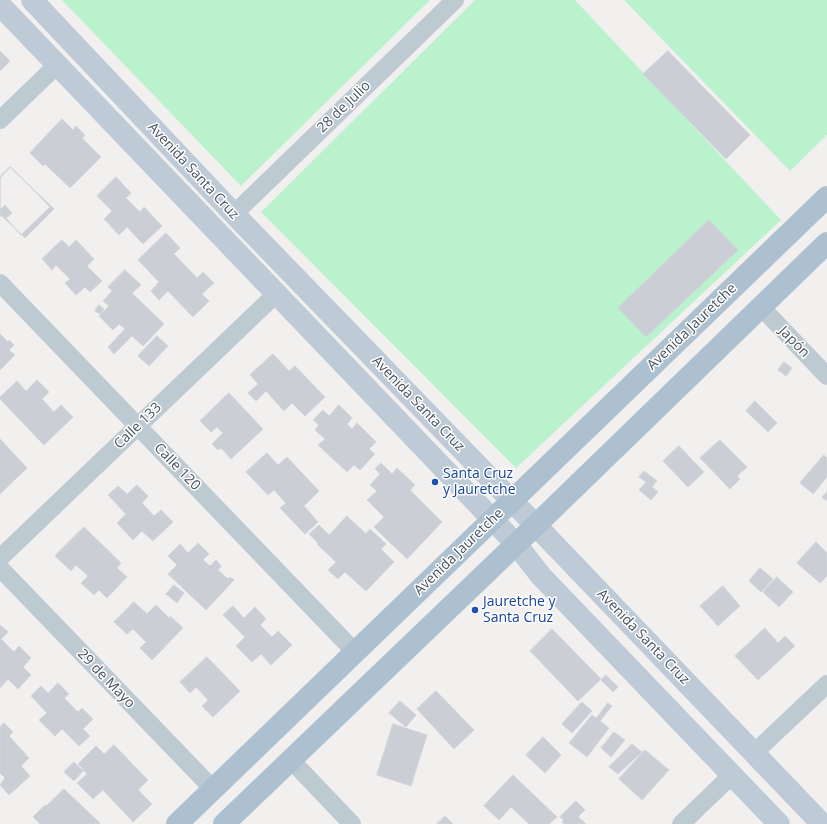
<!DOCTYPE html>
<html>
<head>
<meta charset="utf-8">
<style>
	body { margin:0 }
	canvas { display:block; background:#f2efef }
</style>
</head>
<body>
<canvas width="827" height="824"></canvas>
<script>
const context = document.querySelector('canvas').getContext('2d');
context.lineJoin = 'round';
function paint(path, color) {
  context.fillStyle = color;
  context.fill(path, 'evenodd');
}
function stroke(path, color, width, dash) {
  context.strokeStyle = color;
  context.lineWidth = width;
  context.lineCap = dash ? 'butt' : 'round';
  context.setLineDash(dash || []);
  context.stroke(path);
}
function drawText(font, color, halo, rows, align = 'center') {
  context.font = font + ' "Open Sans",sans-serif';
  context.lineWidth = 3;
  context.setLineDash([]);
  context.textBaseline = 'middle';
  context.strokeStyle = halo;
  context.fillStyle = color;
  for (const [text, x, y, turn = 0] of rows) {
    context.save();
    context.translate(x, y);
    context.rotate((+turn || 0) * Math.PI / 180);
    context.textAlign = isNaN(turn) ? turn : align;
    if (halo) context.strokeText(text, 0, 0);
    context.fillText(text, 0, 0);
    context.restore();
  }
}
paint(new Path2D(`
	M 62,0 L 430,0 L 241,186 Z
	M 475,0 L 575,0 L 781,220 L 516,468 L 261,212 Z
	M 624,0 L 827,0 L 827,135 L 790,171 Z`), '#baf2cd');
const building = new Path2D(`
	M 0,51 L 10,61 L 0,71 Z
	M 668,51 L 750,135 L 726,159 L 643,74 Z
	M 62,119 L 73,130 L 76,126 L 85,135 L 82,138 L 101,157 L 70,188 L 45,164 L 43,166 L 30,153 Z
	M 10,167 L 54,209 L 25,238 L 1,215 L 0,217 L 0,177 Z
	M 11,167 L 50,207 L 21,235 L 6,218 L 12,213 L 5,205 L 0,210 L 0,178 Z
	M 116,177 L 131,193 L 126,198 L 140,212 L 144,207 L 162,226 L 143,244 L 127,227 L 119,235 L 104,219 L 112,211 L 97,196 Z
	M 709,220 L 738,250 L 646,337 L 618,308 Z
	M 166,233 L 180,248 L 174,254 L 197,278 L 203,272 L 214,283 L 202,294 L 209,301 L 193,317 L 168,291 L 159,300 L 151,291 L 159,282 L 138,260 Z
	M 62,240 L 69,247 L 76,240 L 94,259 L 87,266 L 102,281 L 90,292 L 85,287 L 76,295 L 65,283 L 70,279 L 56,265 L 52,270 L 42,259 Z
	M 125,270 L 141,285 L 132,293 L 164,324 L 143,346 L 132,336 L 114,354 L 108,347 L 125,329 L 119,324 L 113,330 L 99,316 L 109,306 L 103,301 L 112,291 L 108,287 Z
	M 99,305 L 104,309 L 100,314 L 95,311 Z
	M 0,334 L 8,342 L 9,340 L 14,345 L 9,350 L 15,355 L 0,370 Z
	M 157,336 L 168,346 L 149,366 L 138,356 Z
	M 273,354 L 289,371 L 295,366 L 325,397 L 305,416 L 292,403 L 284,411 L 266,391 L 256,401 L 248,393 L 258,384 L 250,375 Z
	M 784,362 L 792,368 L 786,376 L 778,370 Z
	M 37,380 L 49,392 L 42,399 L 54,412 L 61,405 L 73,417 L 44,445 L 0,399 L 0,397 L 17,381 L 26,391 Z
	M 229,393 L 263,429 L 231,459 L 221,448 L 218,450 L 212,444 L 223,433 L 217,427 L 211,432 L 200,421 Z
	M 755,401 L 777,423 L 768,432 L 746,411 Z
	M 339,405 L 352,418 L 347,424 L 352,429 L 357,423 L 376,442 L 369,449 L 375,454 L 360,470 L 354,465 L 347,472 L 318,445 L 325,439 L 315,430 L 319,425 L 313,420 L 323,410 L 329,416 Z
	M 0,439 L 27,468 L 0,494 Z
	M 720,440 L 747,467 L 737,476 L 740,479 L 730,489 L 700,458 Z
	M 679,446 L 704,472 L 688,487 L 663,461 Z
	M 267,453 L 278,465 L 287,457 L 319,491 L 304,506 L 318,522 L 305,534 L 280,508 L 286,503 L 274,490 L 268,495 L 246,472 Z
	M 824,455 L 827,458 L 827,477 L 813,494 L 800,483 Z
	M 381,463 L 392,474 L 397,468 L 415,485 L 410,490 L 442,522 L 407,559 L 374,527 L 384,517 L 367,500 L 377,491 L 370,485 L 380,474 L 375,469 Z
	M 644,471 L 657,481 L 652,487 L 658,492 L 651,500 L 639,490 L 646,482 L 639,477 Z
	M 137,485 L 148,496 L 142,503 L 154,516 L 161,510 L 173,522 L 153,541 L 142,531 L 133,540 L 117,523 L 126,514 L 108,495 L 118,486 L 127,494 Z
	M 827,492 L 827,501 L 822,497 Z
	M 347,516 L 366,534 L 370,529 L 386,544 L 381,549 L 394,562 L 366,591 L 345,572 L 338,579 L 328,570 L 336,562 L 317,544 L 318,543 L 309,534 L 319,525 L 329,535 Z
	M 84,527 L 121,563 L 117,568 L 127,577 L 107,598 L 99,590 L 94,595 L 81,583 L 88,576 L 76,565 L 71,571 L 55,556 Z
	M 816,542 L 827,553 L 827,576 L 820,583 L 797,563 Z
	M 198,543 L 209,554 L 203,560 L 210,566 L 216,560 L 221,566 L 218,570 L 228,579 L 230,577 L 234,580 L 206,610 L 168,574 L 177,565 L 168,556 L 180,544 L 188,553 Z
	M 760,568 L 773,579 L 761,592 L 749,581 Z
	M 777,577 L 793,592 L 779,607 L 763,592 Z
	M 174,585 L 184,593 L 177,603 L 166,594 Z
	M 723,586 L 740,606 L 718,626 L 700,606 Z
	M 134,602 L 147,614 L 156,605 L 169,618 L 170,616 L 183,628 L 152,660 L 140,648 L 146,642 L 133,629 L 127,634 L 114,622 Z
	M 233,606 L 244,618 L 255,607 L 266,619 L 260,625 L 272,637 L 278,631 L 292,645 L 271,665 L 261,654 L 252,662 L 236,646 L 245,637 L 223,615 Z
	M 0,625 L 8,632 L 1,639 L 14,652 L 19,646 L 31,658 L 23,667 L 31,675 L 18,689 L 8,679 L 0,688 Z
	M 765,628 L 778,643 L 785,636 L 795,646 L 758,680 L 735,656 Z
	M 552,629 L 601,679 L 578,701 L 530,651 Z
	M 207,657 L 240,691 L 213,717 L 202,706 L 208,700 L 196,687 L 190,693 L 180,682 Z
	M 606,675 L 618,687 L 613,692 L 601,680 Z
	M 58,683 L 69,694 L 64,698 L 78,712 L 82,708 L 93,719 L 83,729 L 90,736 L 79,746 L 62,729 L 55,736 L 39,720 L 47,713 L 31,696 L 41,686 L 48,693 Z
	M 436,691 L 474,730 L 454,749 L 417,709 Z
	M 400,701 L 416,715 L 406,727 L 389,713 Z
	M 582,702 L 592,711 L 572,733 L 562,724 Z
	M 608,703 L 612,706 L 600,721 L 609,728 L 587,757 L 569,743 L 592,715 L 596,718 Z
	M 4,723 L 13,732 L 9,736 L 29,758 L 21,766 L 30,776 L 9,795 L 0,785 L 5,778 L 0,773 L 0,727 Z
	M 393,724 L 427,735 L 411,786 L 377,775 Z
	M 614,732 L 625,740 L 611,757 L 601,748 Z
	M 543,737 L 561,755 L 545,773 L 526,755 Z
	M 632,744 L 642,752 L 618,774 L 609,767 Z
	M 114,745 L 148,780 L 138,790 L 152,804 L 133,822 L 103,790 L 93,799 L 77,783 L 87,774 L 78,764 L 96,746 L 104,754 Z
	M 645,750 L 669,770 L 642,800 L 619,779 Z
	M 74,762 L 83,771 L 74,781 L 64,772 Z
	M 513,775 L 557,817 L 549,824 L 529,824 L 511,807 L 499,820 L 484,806 Z
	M 64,789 L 100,823 L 99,824 L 40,824 L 33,817 L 45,805 L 46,806 Z
	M 576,801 L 585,810 L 578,817 L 586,824 L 564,824 L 562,822 L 564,820 L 560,817 Z
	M 445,816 L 453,824 L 437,824 Z`);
paint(building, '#cbced4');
stroke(building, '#d2d5db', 1);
stroke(new Path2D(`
	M 0,120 L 57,65
	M 234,214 L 455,0
	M 0,283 L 355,652
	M 761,307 L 827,376
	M 0,558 L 276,294
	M 0,568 L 213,789
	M 754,753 L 827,684
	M 291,760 L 352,824
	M 681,824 L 732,775`), '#becad2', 18);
stroke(new Path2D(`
	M 32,0 L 234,214 L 545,535 L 822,824
	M 0,5 L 516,544 L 541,576 L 779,824`), '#becbd7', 22);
stroke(new Path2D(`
	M 177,824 L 827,197
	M 224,824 L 536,525 L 827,243`), '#adc0cf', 22);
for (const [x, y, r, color] of [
	[435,482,4,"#1a4fb4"],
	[475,610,4,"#1a4fb4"]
]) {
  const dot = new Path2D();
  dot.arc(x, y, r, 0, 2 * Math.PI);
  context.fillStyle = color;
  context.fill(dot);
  stroke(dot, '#fff', 1.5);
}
drawText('14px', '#46535d', '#fff', [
	["28 de Julio",344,107,-44],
	["Avenida Santa Cruz",193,171,47],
	["Avenida Jauretche",692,327,-44],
	["Japón",794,342,46],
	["Avenida Santa Cruz",418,404,46],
	["Calle 133",138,426,-44],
	["Calle 120",177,467,46],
	["Avenida Jauretche",459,552,-44],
	["Avenida Santa Cruz",643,637,46],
	["29 de Mayo",106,679,46]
]);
drawText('14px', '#164399', '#fff', [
	["Santa Cruz",443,474],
	["y Jauretche",443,490],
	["Jauretche y",483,602],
	["Santa Cruz",483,618]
], 'left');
</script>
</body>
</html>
